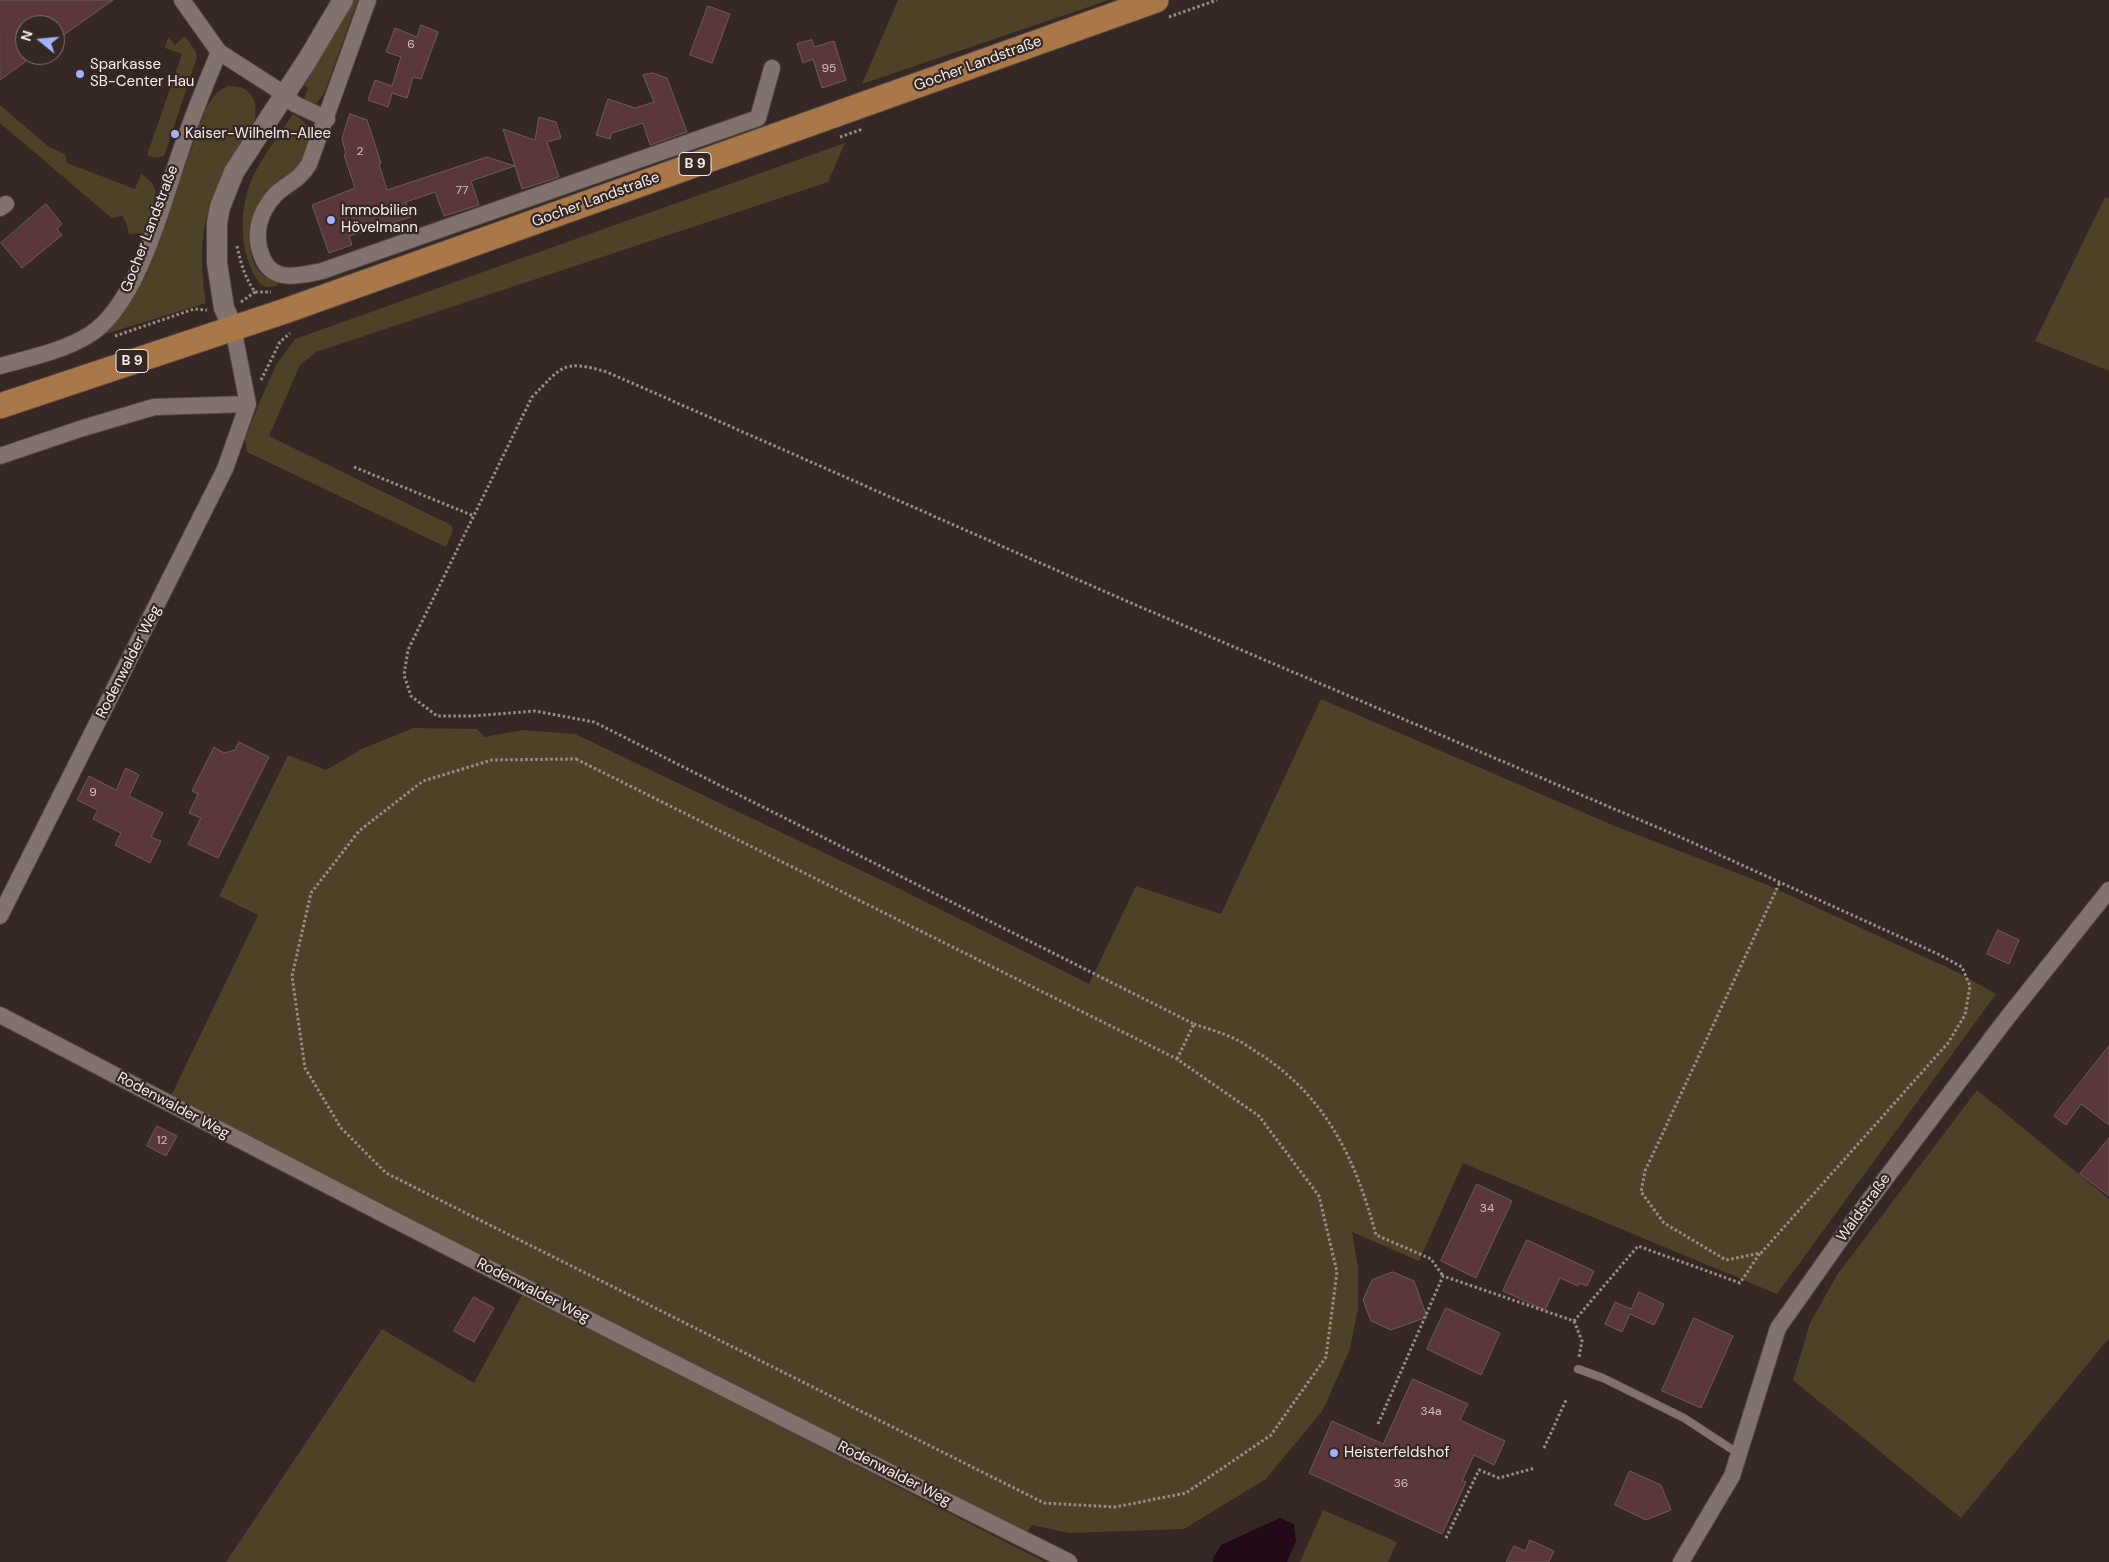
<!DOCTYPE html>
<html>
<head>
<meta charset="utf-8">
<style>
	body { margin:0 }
	#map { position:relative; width:2109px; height:1562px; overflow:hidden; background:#352723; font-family:"DM Sans",sans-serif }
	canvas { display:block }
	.north { position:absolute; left:15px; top:15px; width:50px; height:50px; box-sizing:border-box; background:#352723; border:1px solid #827673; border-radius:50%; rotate:287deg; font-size:14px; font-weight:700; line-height:20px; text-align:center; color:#f6edea }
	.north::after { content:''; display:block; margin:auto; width:18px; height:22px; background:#a2b2fd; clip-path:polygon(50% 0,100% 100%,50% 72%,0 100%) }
</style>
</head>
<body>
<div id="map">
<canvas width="2109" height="1562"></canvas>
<div class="north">N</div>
</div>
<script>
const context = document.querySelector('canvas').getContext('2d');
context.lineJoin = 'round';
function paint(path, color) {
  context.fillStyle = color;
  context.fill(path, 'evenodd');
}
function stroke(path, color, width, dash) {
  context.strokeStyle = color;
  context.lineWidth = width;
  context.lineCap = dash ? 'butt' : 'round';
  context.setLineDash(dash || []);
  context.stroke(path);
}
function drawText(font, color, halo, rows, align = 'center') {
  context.font = font + ' "DM Sans",sans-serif';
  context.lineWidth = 4.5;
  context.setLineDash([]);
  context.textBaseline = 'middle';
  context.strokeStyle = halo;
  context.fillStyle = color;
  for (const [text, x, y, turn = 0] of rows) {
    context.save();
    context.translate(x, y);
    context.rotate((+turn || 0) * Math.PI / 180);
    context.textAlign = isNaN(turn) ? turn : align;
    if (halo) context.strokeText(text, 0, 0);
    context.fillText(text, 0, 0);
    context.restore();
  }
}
paint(new Path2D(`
	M 352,0 L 358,0 L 324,94 L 316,104 L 303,101 L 308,88 L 301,83 Z
	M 898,0 L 1109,0 L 862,84 Z
	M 185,36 L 196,52 L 197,57 L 164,156 L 154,158 L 147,155 L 182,54 L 165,48 L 168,37 L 175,45 Z
	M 228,86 C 252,85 259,101 254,123 C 211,191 194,220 206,303 L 102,335 L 131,300 L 148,272 L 205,110 C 211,99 216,91 228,86 Z
	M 0,105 L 49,147 L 65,154 L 67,163 L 135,189 L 141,174 C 168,189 152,210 144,233 L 129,234 L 126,222 L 122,216 L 112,218 L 108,215 L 0,123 Z
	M 293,114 C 313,126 314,137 305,156 C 302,160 300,166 297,170 C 286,184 267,190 257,206 C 249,219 248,239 251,254 C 255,271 263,278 278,283 L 276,286 L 268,287 L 261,285 C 237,254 238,206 255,172 C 266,152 280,133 293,114 Z
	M 845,143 L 828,182 L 316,352 L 300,365 L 269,436 L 451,525 L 453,530 L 446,547 L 247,452 L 245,439 L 260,401 L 276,365 L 295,339 Z
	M 2105,197 L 2109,198 L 2109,371 L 2035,341 Z
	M 1321,699 L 1617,827 L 1763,883 L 1957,972 L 1996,994 L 1777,1294 L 1463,1163 L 1419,1261 L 1352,1232 L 1358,1268 L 1358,1308 L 1350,1349 L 1323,1410 L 1266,1479 L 1184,1529 L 1069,1533 L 1032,1525 L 1023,1539 L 171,1096 L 258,915 L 219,896 L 288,755 L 326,770 L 362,749 L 413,728 L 477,729 L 484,737 L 523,730 L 575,734 L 898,888 L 1089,984 L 1136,886 L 1221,914 Z
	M 1977,1090 L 2109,1199 L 2109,1338 L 1961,1518 L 1793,1380 L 1810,1323 L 1837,1275 Z
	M 522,1295 L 1045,1562 L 1046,1562 L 226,1562 L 382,1329 L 474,1383 Z
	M 1323,1510 L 1397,1542 L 1388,1562 L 1300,1562 Z`), '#4d4127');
paint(new Path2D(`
	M 1280,1518 L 1294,1524 L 1296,1541 L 1287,1562 L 1213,1562 L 1213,1558 L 1221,1545 Z`), '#230918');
const building = new Path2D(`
	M 0,0 L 113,0 L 55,41 L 55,25 L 25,25 L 25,62 L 0,80 Z
	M 708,6 L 730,14 L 712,63 L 690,55 Z
	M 421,25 L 438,32 L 421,79 L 413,77 L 407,98 L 392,93 L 388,107 L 368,100 L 375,80 L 392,86 L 401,57 L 386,52 L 395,28 L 417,37 Z
	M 812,40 L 814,47 L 834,41 L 846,80 L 822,88 L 813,59 L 803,63 L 797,44 Z
	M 653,73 L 667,78 L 687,132 L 650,145 L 643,123 L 612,133 L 610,139 L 596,135 L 608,99 L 635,108 L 654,102 L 643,75 Z
	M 350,114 L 367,120 L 381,163 L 379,164 L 387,190 L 487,157 L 515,166 L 503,129 L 535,140 L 539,117 L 556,122 L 561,138 L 547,142 L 559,177 L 522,189 L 515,166 L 471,181 L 479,205 L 444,216 L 435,192 L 406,202 L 411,217 L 349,236 L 352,245 L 329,253 L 312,205 L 355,188 L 344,155 L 346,154 L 342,139 Z
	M 46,204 L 62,224 L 57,229 L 62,235 L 22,268 L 1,243 Z
	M 239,742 L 269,757 L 218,858 L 188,844 L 201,818 L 189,813 L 198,794 L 192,791 L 214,747 L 224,753 L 235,750 Z
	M 126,768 L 139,775 L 129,796 L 163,813 L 151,837 L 161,841 L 150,863 L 115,845 L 121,833 L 93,819 L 98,810 L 77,800 L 89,776 L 116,790 Z
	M 1998,930 L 2019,940 L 2009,964 L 1987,954 Z
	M 2109,1046 L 2109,1125 L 2081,1104 L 2066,1125 L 2054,1116 Z
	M 157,1126 L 177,1136 L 166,1156 L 147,1146 Z
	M 2109,1138 L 2109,1196 L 2080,1174 Z
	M 1477,1184 L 1512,1201 L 1476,1278 L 1441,1261 Z
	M 1527,1240 L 1594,1271 L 1587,1286 L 1579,1283 L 1578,1286 L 1560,1278 L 1545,1310 L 1503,1291 Z
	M 1393,1272 L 1414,1281 L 1427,1317 L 1391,1330 L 1371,1321 L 1363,1300 L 1372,1280 Z
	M 1639,1292 L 1664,1304 L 1654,1325 L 1630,1314 L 1622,1332 L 1605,1324 L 1615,1302 L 1631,1309 Z
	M 474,1297 L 494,1308 L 474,1342 L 454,1331 Z
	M 1446,1308 L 1500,1333 L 1481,1375 L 1427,1349 Z
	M 1694,1318 L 1733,1336 L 1701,1408 L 1662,1391 Z
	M 1413,1379 L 1468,1404 L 1460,1420 L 1505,1441 L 1494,1465 L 1474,1455 L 1462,1481 L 1466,1482 L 1442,1534 L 1309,1473 L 1332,1421 L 1383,1444 Z
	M 1630,1471 L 1661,1485 L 1671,1510 L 1646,1520 L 1615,1505 Z
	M 1530,1540 L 1554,1551 L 1549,1562 L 1506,1562 L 1514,1546 L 1525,1551 Z`);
paint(building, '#5a373b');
stroke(building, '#6c5b5d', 1);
const service = new Path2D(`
	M 1578,1369 L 1603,1378 L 1684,1418 L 1739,1454`);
const minor = new Path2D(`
	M 182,0 L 219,52 L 275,88 L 295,104 L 327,119
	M 368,0 L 309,164 C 300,180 289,182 276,194 C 258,213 252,237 264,261 C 275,283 302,275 322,271 L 758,118 L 772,68
	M 0,208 L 6,204
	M 0,366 C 29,358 63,351 89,335 C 139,304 163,201 182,147 C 193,115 206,83 219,52
	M 0,456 L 83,428 L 154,407 L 248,404 L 233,328
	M 0,916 L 225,469 L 248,404
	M 0,1015 C 355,1201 711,1383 1069,1562
	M 1681,1562 L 1732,1476 L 1778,1328 L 1855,1219 L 2007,1018 L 2109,890`);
const tertiary = new Path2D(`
	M 233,328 L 224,308 L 217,263 L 217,223 L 220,207 L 234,172 L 308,59 L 343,0`);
const primary = new Path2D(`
	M 0,406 L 285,311 L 1156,0`);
stroke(service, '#504541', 9);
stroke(minor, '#504541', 18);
stroke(tertiary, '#504541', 22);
stroke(primary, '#504541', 27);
stroke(new Path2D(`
	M 1169,17 L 1217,0
	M 840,137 L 863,129
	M 237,246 C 241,264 245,278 255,292 L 271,292
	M 241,302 L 255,292
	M 115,336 L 194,309 L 207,310
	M 261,380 L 280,342 L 290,333
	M 354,467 L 474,516
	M 576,759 L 1177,1059 L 1259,1116 L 1319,1196 L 1337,1272 L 1326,1357 L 1271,1435 L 1186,1493 L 1115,1507 L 1044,1503 L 386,1173 L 341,1128 L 305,1068 L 292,976 L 311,893 L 359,831 L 423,781 L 492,760 Z
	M 1194,1024 C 1208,1029 1224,1033 1237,1040 C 1246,1044 1254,1051 1263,1056 C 1328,1100 1356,1161 1376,1235 L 1431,1259 L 1443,1276
	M 1177,1059 L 1194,1024 L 594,722 L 535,711 L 472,716 L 437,716 L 411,696 L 404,675 L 408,650 L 532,397 C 563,366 562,359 607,372 L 1124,600 L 1680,837 L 1938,954 L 1962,967 L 1970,986 L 1965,1015 L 1948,1043 L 1761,1253 L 1726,1260 L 1664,1223 L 1641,1192 L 1645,1171 L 1780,882
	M 1574,1321 L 1582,1341 L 1579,1357
	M 1378,1424 L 1443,1276 L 1574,1321 L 1638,1246 L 1740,1283 L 1760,1253
	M 1544,1448 L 1567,1398
	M 1446,1538 L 1479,1470 L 1499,1478 L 1535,1468`), '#998e8a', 3, [2.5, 2.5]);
stroke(service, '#82726d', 8);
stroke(minor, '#82726d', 16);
stroke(tertiary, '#82726d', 20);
stroke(primary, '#aa7749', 25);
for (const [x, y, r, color] of [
	[80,74,5,"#a2b2fd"],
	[175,134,5,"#a2b2fd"],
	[331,220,5,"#a2b2fd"],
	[1334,1453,5,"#a2b2fd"]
]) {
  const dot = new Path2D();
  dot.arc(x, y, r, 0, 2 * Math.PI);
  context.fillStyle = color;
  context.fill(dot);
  stroke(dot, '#352723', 2);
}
drawText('12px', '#cfc0be', null, [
	["6",411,45],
	["95",829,69],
	["2",360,152],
	["77",462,191],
	["9",93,793],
	["12",162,1141],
	["34",1487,1209],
	["34a",1431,1412],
	["36",1401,1484]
]);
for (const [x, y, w] of [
	[695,164,32],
	[132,361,32]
]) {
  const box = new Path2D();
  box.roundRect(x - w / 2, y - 11.5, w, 23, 4);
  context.fillStyle = '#352723';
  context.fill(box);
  stroke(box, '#f6edea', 1);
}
drawText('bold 14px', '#f6edea', null, [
	["B 9",695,164],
	["B 9",132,361]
]);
drawText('15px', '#f6edea', '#352723', [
	["Gocher Landstraße",978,64,-20],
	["Gocher Landstraße",596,200,-20],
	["Gocher Landstraße",150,229,-69],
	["Rodenwalder Weg",129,662,-63],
	["Rodenwalder Weg",173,1106,28],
	["Waldstraße",1864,1208,-54],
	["Rodenwalder Weg",533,1291,27],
	["Rodenwalder Weg",894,1474,27]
]);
drawText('15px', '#f6edea', '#352723', [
	["Sparkasse",90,65],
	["SB-Center Hau",90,82],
	["Kaiser-Wilhelm-Allee",185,134],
	["Immobilien",341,211],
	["Hövelmann",341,228],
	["Heisterfeldshof",1344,1453]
], 'left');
</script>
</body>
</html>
